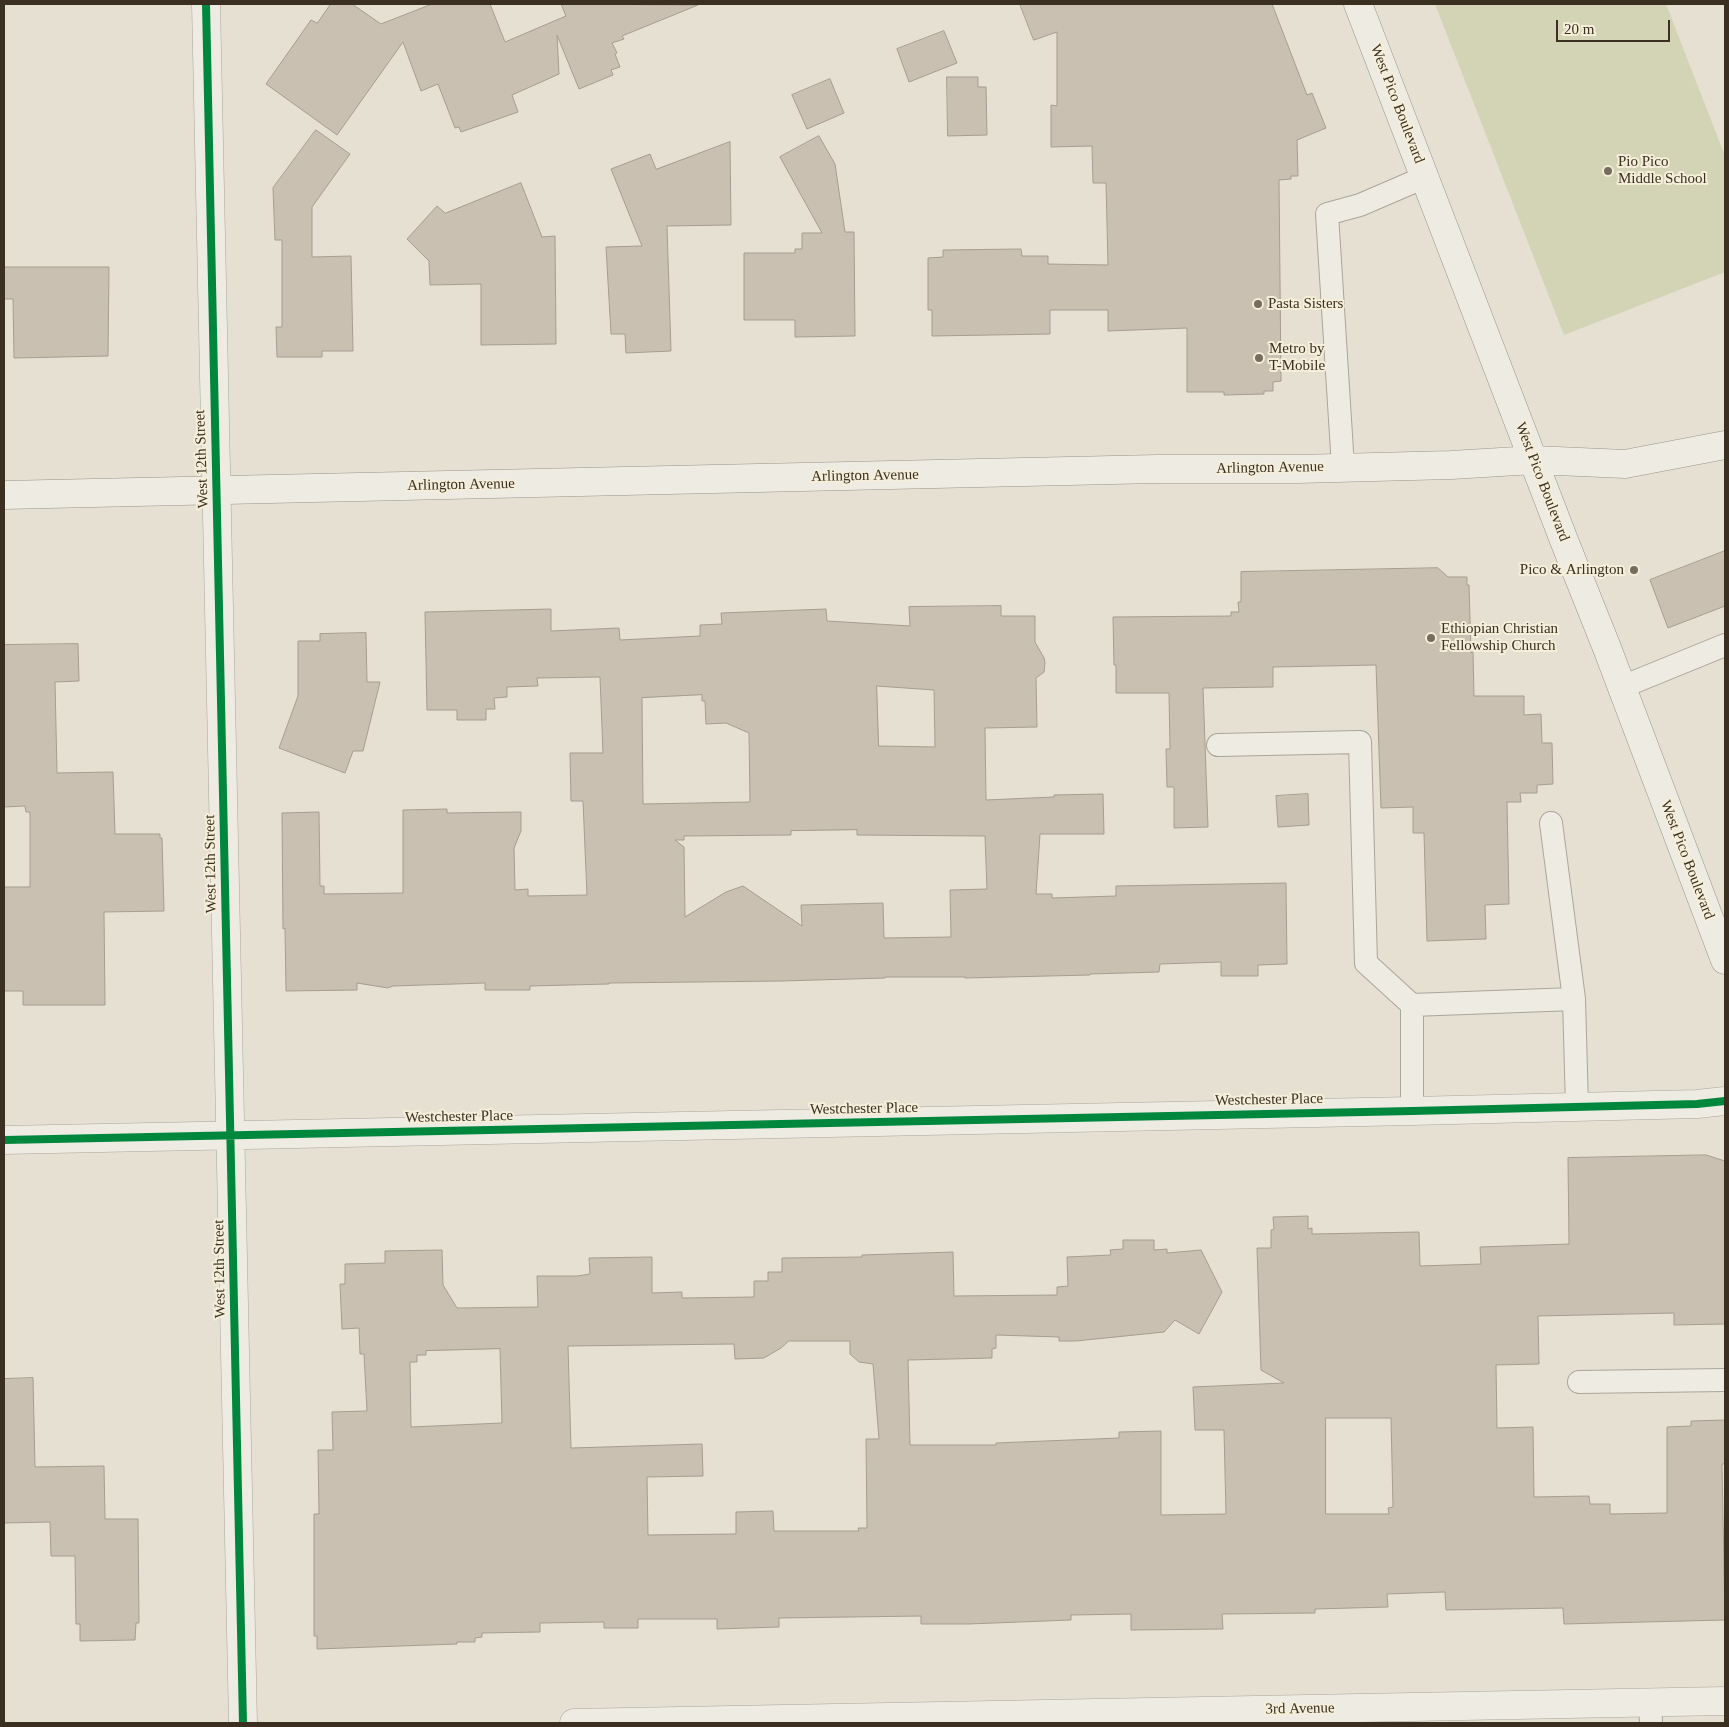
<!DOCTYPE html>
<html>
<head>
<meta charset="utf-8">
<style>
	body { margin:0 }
	#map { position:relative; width:1729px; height:1727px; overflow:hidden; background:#e5e0d2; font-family:"Times New Roman",serif }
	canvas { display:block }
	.frame { position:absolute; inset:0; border:5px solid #3a2f21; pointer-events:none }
	.scale { position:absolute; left:1556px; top:20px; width:114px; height:22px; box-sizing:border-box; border:2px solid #3a2f21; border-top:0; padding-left:6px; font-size:15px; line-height:18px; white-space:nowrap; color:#3a2f21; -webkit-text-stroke:4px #f5eed9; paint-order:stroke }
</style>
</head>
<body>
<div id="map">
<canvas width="1729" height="1727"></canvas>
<div class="frame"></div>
<div class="scale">20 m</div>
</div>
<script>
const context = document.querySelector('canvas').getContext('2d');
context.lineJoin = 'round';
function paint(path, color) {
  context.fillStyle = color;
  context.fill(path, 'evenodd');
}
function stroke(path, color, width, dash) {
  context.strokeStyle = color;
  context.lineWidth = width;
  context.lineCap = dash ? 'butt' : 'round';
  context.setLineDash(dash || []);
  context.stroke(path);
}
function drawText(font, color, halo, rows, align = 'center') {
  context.font = font + ' "Times New Roman",serif';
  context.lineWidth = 4;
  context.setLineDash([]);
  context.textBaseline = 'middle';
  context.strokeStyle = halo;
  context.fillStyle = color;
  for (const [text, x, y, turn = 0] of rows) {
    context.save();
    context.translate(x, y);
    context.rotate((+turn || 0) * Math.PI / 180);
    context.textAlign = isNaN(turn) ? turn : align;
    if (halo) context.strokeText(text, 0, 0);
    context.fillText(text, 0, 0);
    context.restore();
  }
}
paint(new Path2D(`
	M 1435,4 L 1666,4 L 1725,156 L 1725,272 L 1564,335 Z`), '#d2d4b5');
const building = new Path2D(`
	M 331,4 L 352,4 L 381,24 L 432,4 L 490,4 L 505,42 L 566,16 L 561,4 L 698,5 L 622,36 L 624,39 L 612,43 L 617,53 L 615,54 L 620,67 L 611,70 L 613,75 L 579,89 L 557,35 L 559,74 L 512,95 L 518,112 L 461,132 L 459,127 L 455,128 L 438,84 L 421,91 L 403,42 L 337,135 L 266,84 L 311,20 L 317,23 Z
	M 1020,4 L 1272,4 L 1307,95 L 1312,93 L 1326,128 L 1297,140 L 1298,176 L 1291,176 L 1291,179 L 1279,180 L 1281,381 L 1273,382 L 1273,391 L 1264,391 L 1264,394 L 1224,395 L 1224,392 L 1187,392 L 1187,328 L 1108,331 L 1108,310 L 1050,310 L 1050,334 L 932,336 L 932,310 L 928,310 L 928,258 L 943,257 L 943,250 L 1021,249 L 1022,256 L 1048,256 L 1048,264 L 1108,265 L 1106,183 L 1093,183 L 1092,146 L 1051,147 L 1051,105 L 1057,106 L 1057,32 L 1034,40 Z
	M 944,31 L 957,63 L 909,82 L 897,49 Z
	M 947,77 L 978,77 L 978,87 L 986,87 L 987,135 L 948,136 Z
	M 830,79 L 844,113 L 807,129 L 792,95 Z
	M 316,130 L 350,154 L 312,207 L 312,257 L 351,256 L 353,351 L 322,351 L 322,357 L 277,357 L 276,327 L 282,327 L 282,240 L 275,240 L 273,188 Z
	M 819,136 L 835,164 L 845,232 L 854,232 L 855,336 L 795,337 L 795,320 L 744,320 L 744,253 L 795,253 L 795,249 L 802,249 L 802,233 L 822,233 L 780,157 Z
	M 730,142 L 731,225 L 667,226 L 671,351 L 626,353 L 625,334 L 611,334 L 606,247 L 642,246 L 611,169 L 650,154 L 656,169 Z
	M 521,183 L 542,237 L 555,236 L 556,344 L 481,345 L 481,284 L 430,285 L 429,261 L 407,239 L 437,206 L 445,213 Z
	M 4,267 L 109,267 L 108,356 L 14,358 L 13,299 L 4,299 Z
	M 1725,551 L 1725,606 L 1668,628 L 1650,580 Z
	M 1438,568 L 1448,577 L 1467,577 L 1467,585 L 1469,585 L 1471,653 L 1473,652 L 1474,696 L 1524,696 L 1524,715 L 1541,714 L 1542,743 L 1552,743 L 1553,784 L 1537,785 L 1537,793 L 1520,793 L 1521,802 L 1507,802 L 1509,904 L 1485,905 L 1486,939 L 1427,941 L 1424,833 L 1413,833 L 1413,807 L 1381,808 L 1376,665 L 1273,667 L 1273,687 L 1203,688 L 1208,827 L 1174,828 L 1174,787 L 1167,787 L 1166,749 L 1170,749 L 1169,693 L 1116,693 L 1116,665 L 1114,665 L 1113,617 L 1231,616 L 1231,612 L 1239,612 L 1238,602 L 1241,602 L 1241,572 Z
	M 1001,606 L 1001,616 L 1035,616 L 1035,642 L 1044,658 L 1045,663 L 1044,672 L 1036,678 L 1037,727 L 985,728 L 986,800 L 1054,797 L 1054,795 L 1103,794 L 1104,834 L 1040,834 L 1036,894 L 1052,894 L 1052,898 L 1116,896 L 1116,886 L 1286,883 L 1287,964 L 1258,965 L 1258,976 L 1221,976 L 1221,962 L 1160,964 L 1159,972 L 1090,974 L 1090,975 L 965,978 L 965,977 L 885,977 L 885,978 L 782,981 L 609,983 L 609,984 L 530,986 L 530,990 L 485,990 L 485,983 L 393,986 L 388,988 L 357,983 L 357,990 L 286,991 L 285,928 L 283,929 L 282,813 L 319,812 L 320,886 L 324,886 L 324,894 L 403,893 L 403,810 L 447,809 L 447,813 L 521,812 L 521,831 L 514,848 L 515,890 L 528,889 L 528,896 L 587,895 L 583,801 L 571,801 L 570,753 L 603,753 L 600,677 L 537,678 L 538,686 L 507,687 L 507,697 L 494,698 L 495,709 L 486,709 L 486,720 L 457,720 L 457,710 L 427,710 L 425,612 L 551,609 L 551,631 L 619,628 L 620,640 L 700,636 L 700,625 L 722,624 L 721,613 L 826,609 L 827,621 L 910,626 L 909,607 ZM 877,686 L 934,690 L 935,747 L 879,746 ZM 702,695 L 702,701 L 705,701 L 706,724 L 726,723 L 749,733 L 750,802 L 643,804 L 642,698 ZM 857,830 L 857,835 L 985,836 L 987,889 L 950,890 L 951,937 L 884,938 L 883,903 L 801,905 L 802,926 L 743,886 L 726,892 L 685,917 L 684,847 L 675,840 L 684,840 L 684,836 L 791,835 L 791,831 Z
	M 366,633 L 367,682 L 380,682 L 363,751 L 353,751 L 345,773 L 279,748 L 298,696 L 298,641 L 320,641 L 320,634 Z
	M 78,644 L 79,681 L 55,682 L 57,773 L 113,772 L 115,834 L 160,834 L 160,838 L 162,838 L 164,911 L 104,912 L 105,1005 L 23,1005 L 23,991 L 4,991 L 4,887 L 30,887 L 30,812 L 26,812 L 25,806 L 4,807 L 4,645 Z
	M 1308,794 L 1309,825 L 1278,827 L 1276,796 Z
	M 1706,1155 L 1725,1161 L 1725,1324 L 1674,1325 L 1674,1313 L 1538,1316 L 1539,1364 L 1496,1365 L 1497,1428 L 1533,1427 L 1534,1497 L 1589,1496 L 1590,1504 L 1610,1504 L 1610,1514 L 1667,1513 L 1667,1427 L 1691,1426 L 1691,1421 L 1725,1420 L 1725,1464 L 1722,1464 L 1725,1620 L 1564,1624 L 1563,1608 L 1446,1610 L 1445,1592 L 1387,1594 L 1388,1607 L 1315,1609 L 1315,1613 L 1222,1614 L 1223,1629 L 1131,1630 L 1131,1614 L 1071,1615 L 1071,1620 L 968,1624 L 921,1624 L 921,1616 L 779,1618 L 779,1627 L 717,1629 L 717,1619 L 638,1619 L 638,1628 L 604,1628 L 604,1622 L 540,1623 L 540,1632 L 482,1633 L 482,1637 L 475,1638 L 475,1642 L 457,1642 L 457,1644 L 317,1649 L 317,1636 L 314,1636 L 314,1514 L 319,1514 L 318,1450 L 333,1450 L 332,1412 L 367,1411 L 364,1354 L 360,1354 L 359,1328 L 342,1329 L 340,1284 L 345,1284 L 345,1264 L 385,1263 L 385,1251 L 442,1250 L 443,1285 L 457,1308 L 538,1307 L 537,1276 L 577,1276 L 590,1274 L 589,1258 L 652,1257 L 652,1293 L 682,1292 L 682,1298 L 754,1297 L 754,1281 L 768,1281 L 768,1272 L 782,1272 L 782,1258 L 862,1257 L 862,1255 L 953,1252 L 954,1296 L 1057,1295 L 1057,1287 L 1068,1286 L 1067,1257 L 1111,1255 L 1110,1250 L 1123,1249 L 1123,1240 L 1154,1240 L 1154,1250 L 1167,1249 L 1167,1253 L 1201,1250 L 1222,1292 L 1199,1334 L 1175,1320 L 1164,1332 L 1076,1341 L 1059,1341 L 1059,1337 L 996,1335 L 996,1348 L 992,1349 L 992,1358 L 908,1360 L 910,1445 L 996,1445 L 996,1443 L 1119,1438 L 1119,1432 L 1161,1431 L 1161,1515 L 1226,1514 L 1224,1430 L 1195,1430 L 1193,1387 L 1284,1383 L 1261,1370 L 1257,1248 L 1271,1248 L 1271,1230 L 1274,1229 L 1273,1217 L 1308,1216 L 1308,1229 L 1312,1228 L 1312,1234 L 1419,1232 L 1420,1266 L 1481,1264 L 1480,1247 L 1569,1244 L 1568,1158 ZM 789,1341 L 850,1341 L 850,1354 L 859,1362 L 873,1364 L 879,1439 L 866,1439 L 867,1528 L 858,1528 L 859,1531 L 774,1531 L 773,1511 L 736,1512 L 736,1534 L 648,1535 L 647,1477 L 703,1476 L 702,1444 L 571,1448 L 568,1346 L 734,1344 L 735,1359 L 764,1358 L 781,1348 ZM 500,1349 L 502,1423 L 411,1427 L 410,1362 L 417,1362 L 417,1355 L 426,1355 L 426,1351 ZM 1326,1418 L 1391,1418 L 1393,1507 L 1388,1508 L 1389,1514 L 1326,1514 Z
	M 33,1378 L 35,1467 L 104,1466 L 105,1519 L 138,1519 L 139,1623 L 136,1623 L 135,1640 L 80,1641 L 80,1624 L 76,1624 L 75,1556 L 51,1556 L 50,1522 L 4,1523 L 4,1379 Z`);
paint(building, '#c9c0b2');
stroke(building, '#a69c91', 1);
const lane = new Path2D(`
	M 1343,467 L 1327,214 L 1360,205 L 1425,177
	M 1622,687 L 1725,645
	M 1218,745 L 1360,742 L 1366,963 L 1412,1005
	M 1551,823 L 1574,999
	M 1412,1111 L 1412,1005 L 1574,999 L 1577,1107
	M 1579,1382 L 1725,1380
	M 1650,1702 L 1651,1723`);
const street = new Path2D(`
	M 206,4 L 243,1723
	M 4,1140 L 1412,1111 L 1697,1104 L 1725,1101
	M 574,1723 L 1725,1701`);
const secondary = new Path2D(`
	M 1358,4 L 1565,543 L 1607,648 L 1725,960
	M 4,495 L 1157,469 L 1298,469 L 1451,465 L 1534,460 L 1625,464 L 1725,445`);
stroke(lane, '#aba59a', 24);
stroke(street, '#aba59a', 29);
stroke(secondary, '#9b958a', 29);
stroke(lane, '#eeebe3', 22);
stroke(street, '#eeebe3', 28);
stroke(secondary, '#eeebe3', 28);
stroke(new Path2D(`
	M 206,4 L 243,1723
	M 4,1140 L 1412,1111 L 1697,1104 L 1725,1101`), '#00873e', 8);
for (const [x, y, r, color] of [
	[1608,171,5,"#766d5f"],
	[1258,304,5,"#766d5f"],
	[1259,358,5,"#766d5f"],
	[1634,570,5,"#766d5f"],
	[1431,638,5,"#766d5f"]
]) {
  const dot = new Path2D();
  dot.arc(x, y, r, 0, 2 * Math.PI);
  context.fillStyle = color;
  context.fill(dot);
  stroke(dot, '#f5eed9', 2);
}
drawText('15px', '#3a2f21', '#f5eed9', [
	["West Pico Boulevard",1397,104,69],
	["West 12th Street",202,459,-92],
	["Arlington Avenue",1270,468,-1],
	["Arlington Avenue",865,476,-1],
	["West Pico Boulevard",1542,482,69],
	["Arlington Avenue",461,485,-1],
	["West Pico Boulevard",1687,860,69],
	["West 12th Street",211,864,-91],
	["Westchester Place",1269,1100,-1],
	["Westchester Place",864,1109,-1],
	["Westchester Place",459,1117,-1],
	["West 12th Street",220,1269,-91],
	["3rd Avenue",1300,1709,-1]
]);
drawText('15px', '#3a2f21', '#f5eed9', [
	["Pio Pico",1618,162],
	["Middle School",1618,179],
	["Pasta Sisters",1268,304],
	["Metro by",1269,349],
	["T-Mobile",1269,366],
	["Pico & Arlington",1624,570,"right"],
	["Ethiopian Christian",1441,629],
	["Fellowship Church",1441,646]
], 'left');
</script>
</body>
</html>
